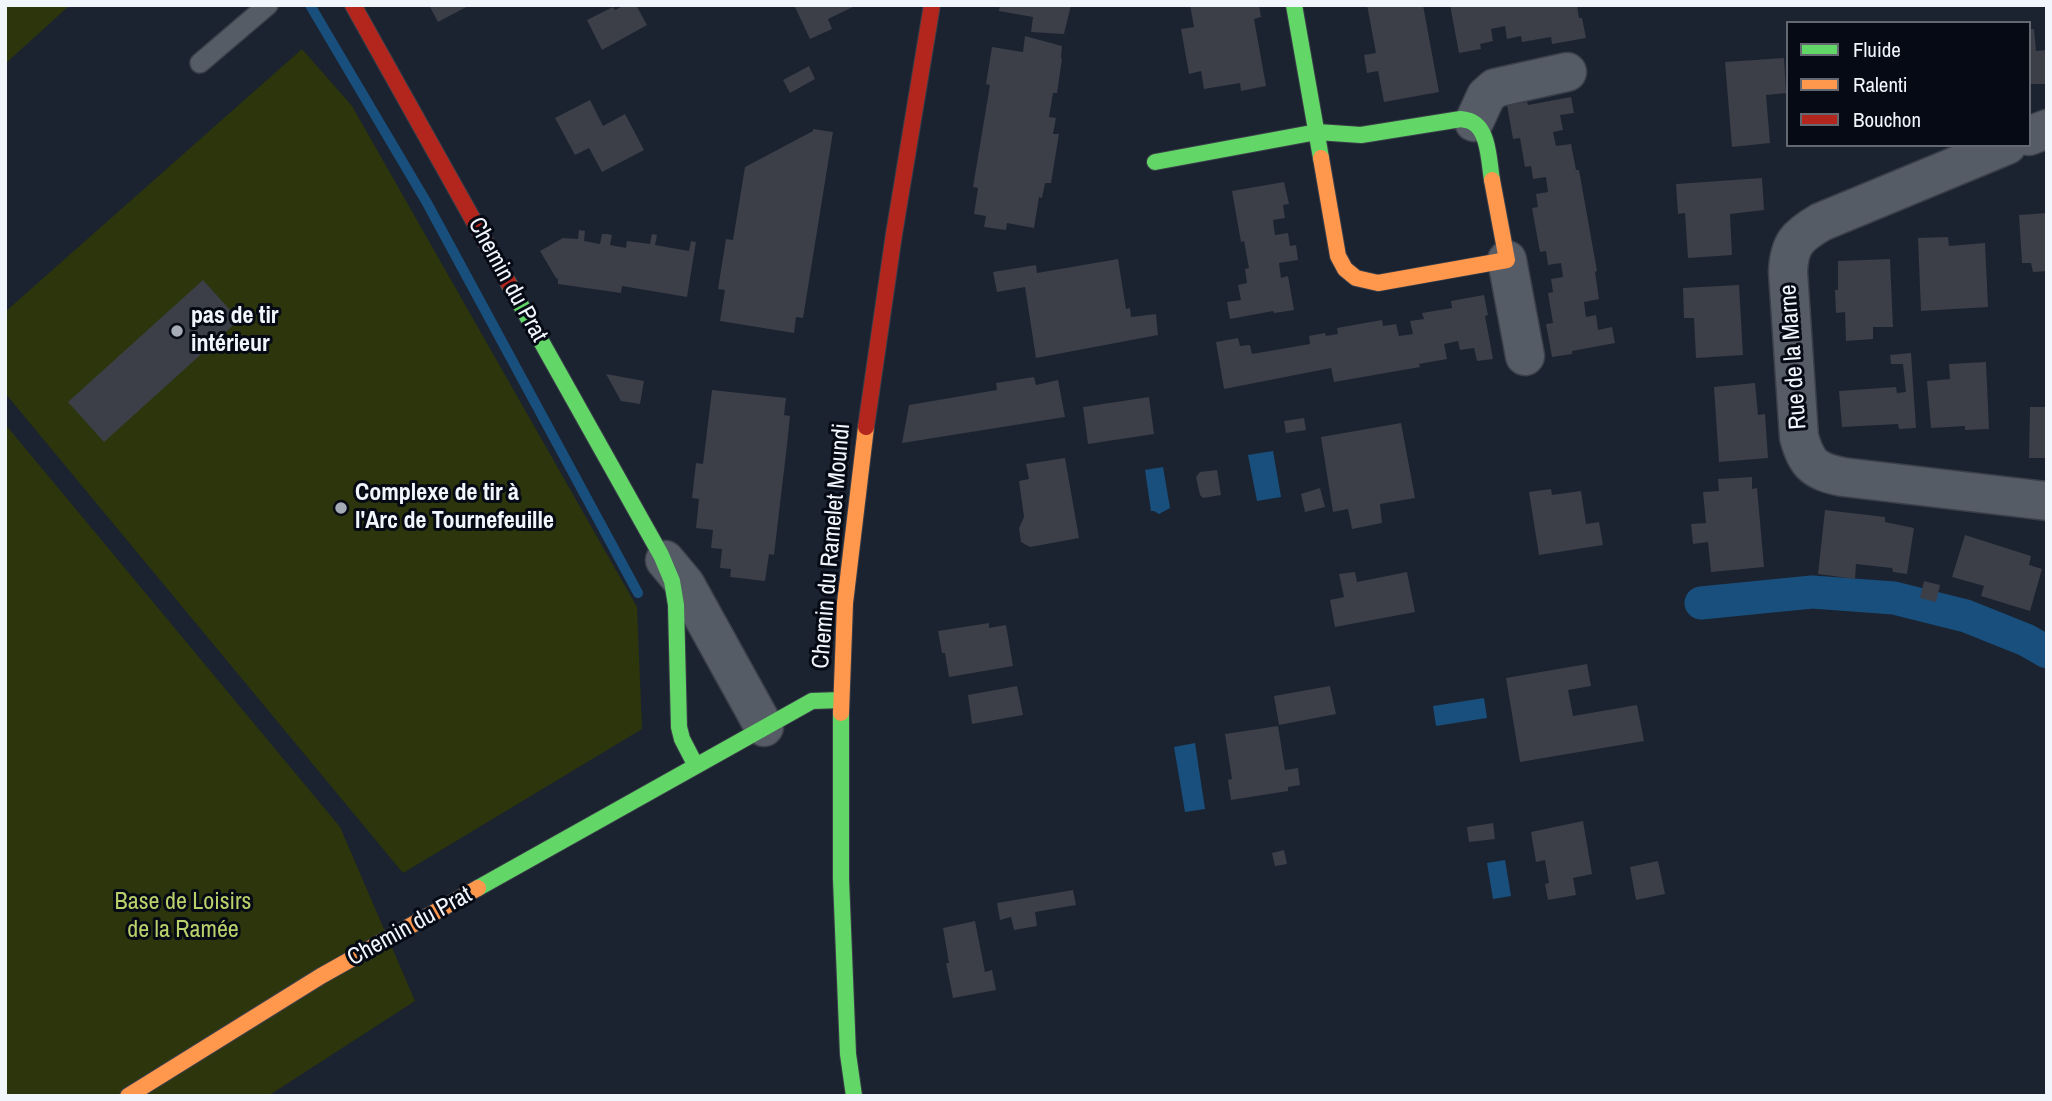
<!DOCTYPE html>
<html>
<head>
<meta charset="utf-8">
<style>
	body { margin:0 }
	#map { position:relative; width:2052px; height:1101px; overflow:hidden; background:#1b2330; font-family:"Archivo Narrow",sans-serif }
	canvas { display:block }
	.frame { position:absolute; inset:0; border:7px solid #f1f5fc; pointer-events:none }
	.legend { position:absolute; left:1786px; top:21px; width:245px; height:126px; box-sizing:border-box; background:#050a15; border:2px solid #636871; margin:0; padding:9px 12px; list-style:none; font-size:21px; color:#f1f5fc }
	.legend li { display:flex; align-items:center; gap:14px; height:35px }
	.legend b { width:35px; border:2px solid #636871 }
</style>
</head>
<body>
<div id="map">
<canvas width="2052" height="1101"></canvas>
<div class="frame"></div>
<ul class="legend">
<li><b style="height:9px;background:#63d668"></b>Fluide</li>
<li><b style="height:9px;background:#ff974d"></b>Ralenti</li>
<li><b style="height:9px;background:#b3261e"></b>Bouchon</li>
</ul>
</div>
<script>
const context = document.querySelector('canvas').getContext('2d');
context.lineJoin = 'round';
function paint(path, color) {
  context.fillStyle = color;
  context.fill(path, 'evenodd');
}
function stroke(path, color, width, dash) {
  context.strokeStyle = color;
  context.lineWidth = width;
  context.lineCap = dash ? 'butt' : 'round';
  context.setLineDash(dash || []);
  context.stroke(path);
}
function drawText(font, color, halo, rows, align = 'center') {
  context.font = font + ' "Archivo Narrow",sans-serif';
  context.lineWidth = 6;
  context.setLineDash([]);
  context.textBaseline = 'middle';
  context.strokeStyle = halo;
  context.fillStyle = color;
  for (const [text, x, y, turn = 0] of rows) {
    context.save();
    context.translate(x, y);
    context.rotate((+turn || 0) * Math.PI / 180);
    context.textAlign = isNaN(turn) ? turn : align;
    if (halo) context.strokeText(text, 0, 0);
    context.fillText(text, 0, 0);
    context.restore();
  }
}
paint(new Path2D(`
	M 5,5 L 70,5 L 5,64 Z
	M 302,49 L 352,106 L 637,607 L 642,729 L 403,873 L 5,393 L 5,312 Z
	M 5,424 L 340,827 L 415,1001 L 268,1096 L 5,1096 Z`), '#2d350c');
paint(new Path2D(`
	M 1273,451 L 1281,497 L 1257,501 L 1248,455 Z
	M 1163,467 L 1170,508 L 1159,514 L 1154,511 L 1151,511 L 1145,470 Z
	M 1484,698 L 1487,718 L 1436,726 L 1433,706 Z
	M 1195,743 L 1205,809 L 1185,812 L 1174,747 Z
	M 1505,860 L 1511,896 L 1493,899 L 1487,863 Z`), '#194f7c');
stroke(new Path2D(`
	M 310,5 L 427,203 L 638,593`), '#194f7c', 10);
stroke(new Path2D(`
	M 1701,603 L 1812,592 L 1894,598 L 1966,616 L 2026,640 L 2047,652`), '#194f7c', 33);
paint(new Path2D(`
	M 429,5 L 470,5 L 438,22 Z
	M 625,5 L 636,5 L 647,25 L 602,50 L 587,20 L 613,7 L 615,10 Z
	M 794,5 L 857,5 L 828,19 L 832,29 L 810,39 Z
	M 1000,5 L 1071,5 L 1064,34 L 1031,32 L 1033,17 L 999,11 Z
	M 1190,5 L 1259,5 L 1261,17 L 1254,19 L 1266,86 L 1241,91 L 1240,83 L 1204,89 L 1201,71 L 1189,74 L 1181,29 L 1194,27 Z
	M 1367,5 L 1423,5 L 1439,92 L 1384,102 L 1378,71 L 1367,73 L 1364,55 L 1376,53 Z
	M 1450,5 L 1577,5 L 1579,18 L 1582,18 L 1586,38 L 1552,44 L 1551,37 L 1522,42 L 1521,36 L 1507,39 L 1505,26 L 1491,29 L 1493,41 L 1480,44 L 1481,49 L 1459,53 Z
	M 2029,29 L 2034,29 L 2036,51 L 2047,50 L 2047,84 L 2029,84 Z
	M 1025,36 L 1062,46 L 1061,58 L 1062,59 L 1057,93 L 1053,93 L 1049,117 L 1056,118 L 1053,134 L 1059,134 L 1051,183 L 1045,183 L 1042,198 L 1039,197 L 1034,228 L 1007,223 L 1006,230 L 984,227 L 986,216 L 974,214 L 978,188 L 973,187 L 990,85 L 986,84 L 992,47 L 1023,52 Z
	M 1784,58 L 1786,93 L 1766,95 L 1770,143 L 1732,147 L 1725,62 Z
	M 809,66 L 815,79 L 790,93 L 783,80 Z
	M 1571,97 L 1574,113 L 1560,115 L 1563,130 L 1553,132 L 1556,146 L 1571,144 L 1576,170 L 1579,170 L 1597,271 L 1595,272 L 1599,299 L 1584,302 L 1586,317 L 1596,315 L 1598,330 L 1612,327 L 1615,343 L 1572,351 L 1572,354 L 1552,357 L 1546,324 L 1553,323 L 1548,293 L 1553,292 L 1551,279 L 1563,277 L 1561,263 L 1548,265 L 1546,251 L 1540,252 L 1532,208 L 1538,207 L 1536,194 L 1548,192 L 1546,177 L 1533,179 L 1531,166 L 1525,167 L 1520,138 L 1513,139 L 1507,105 L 1527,102 L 1528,105 Z
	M 590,100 L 603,126 L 625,114 L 644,150 L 602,172 L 589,148 L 575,155 L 555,118 Z
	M 813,129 L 833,132 L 803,318 L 796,317 L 794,333 L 720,321 L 725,290 L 718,289 L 726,239 L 733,240 L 745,167 L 813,131 Z
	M 1762,178 L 1764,210 L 1730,214 L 1732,255 L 1688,258 L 1685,213 L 1678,214 L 1676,184 Z
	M 1284,182 L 1289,204 L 1283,205 L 1285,218 L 1273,220 L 1275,235 L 1288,233 L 1290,246 L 1296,245 L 1298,260 L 1279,263 L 1281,278 L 1288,276 L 1294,310 L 1274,313 L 1273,311 L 1230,319 L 1227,302 L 1241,300 L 1238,285 L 1247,283 L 1245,269 L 1249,268 L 1244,241 L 1241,242 L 1232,191 Z
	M 2047,213 L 2047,271 L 2033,272 L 2031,263 L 2022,263 L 2019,215 Z
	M 579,230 L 585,231 L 584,241 L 600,244 L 602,234 L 607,234 L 612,235 L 610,245 L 626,248 L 627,241 L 650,244 L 652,234 L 657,235 L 655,245 L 689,251 L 691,241 L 696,242 L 687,297 L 622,286 L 621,293 L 558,284 L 558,279 L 556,278 L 540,251 L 563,238 L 578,239 Z
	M 1948,237 L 1949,246 L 1985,243 L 1988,307 L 1921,311 L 1918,238 Z
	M 1118,259 L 1126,309 L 1130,308 L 1131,317 L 1156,314 L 1158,335 L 1036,358 L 1025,287 L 997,292 L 993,272 L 1036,265 L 1037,273 Z
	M 1890,259 L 1893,327 L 1873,327 L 1873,339 L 1846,341 L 1845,312 L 1836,313 L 1835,290 L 1838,290 L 1838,261 Z
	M 203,280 L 239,320 L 104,442 L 68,402 Z
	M 1739,285 L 1743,355 L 1696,358 L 1694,318 L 1684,318 L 1683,288 Z
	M 1484,295 L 1488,315 L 1485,316 L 1493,359 L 1477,361 L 1474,348 L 1460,350 L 1458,341 L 1444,344 L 1447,359 L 1419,364 L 1420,367 L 1334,382 L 1331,368 L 1224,389 L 1216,342 L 1238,338 L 1240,346 L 1250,345 L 1252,354 L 1310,344 L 1309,336 L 1325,333 L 1326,336 L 1338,334 L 1337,328 L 1382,320 L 1383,326 L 1396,324 L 1399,336 L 1413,334 L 1410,321 L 1424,319 L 1422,313 L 1452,308 L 1451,301 Z
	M 1911,353 L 1916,428 L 1899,429 L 1898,424 L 1842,427 L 1839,391 L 1896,387 L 1897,393 L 1906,392 L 1903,364 L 1891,364 L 1890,355 Z
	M 1986,362 L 1989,429 L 1965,430 L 1965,426 L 1931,428 L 1927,381 L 1950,379 L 1949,364 Z
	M 606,374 L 644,381 L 640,404 L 621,401 Z
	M 1034,377 L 1036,385 L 1058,380 L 1065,417 L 902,443 L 909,405 L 997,390 L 996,383 Z
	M 1755,383 L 1758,415 L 1765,414 L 1768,458 L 1719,462 L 1714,387 Z
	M 712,390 L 786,398 L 784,415 L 790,416 L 787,445 L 774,555 L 769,554 L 765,581 L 730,577 L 731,569 L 720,568 L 722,549 L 711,548 L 713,530 L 696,528 L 699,499 L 692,498 L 696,463 L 703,464 Z
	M 1149,397 L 1154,434 L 1088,444 L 1083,407 Z
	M 2030,407 L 2047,407 L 2047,458 L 2029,458 Z
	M 1304,418 L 1306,430 L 1286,433 L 1284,421 Z
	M 1401,423 L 1415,498 L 1380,504 L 1382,523 L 1352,529 L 1348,509 L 1333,512 L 1321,437 Z
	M 1065,458 L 1079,538 L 1030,547 L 1021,542 L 1019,528 L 1024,517 L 1019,481 L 1029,479 L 1026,464 Z
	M 1217,470 L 1221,495 L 1203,498 L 1200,495 L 1196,477 L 1200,472 Z
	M 1752,477 L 1752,489 L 1757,488 L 1764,567 L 1711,572 L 1708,542 L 1693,544 L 1691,524 L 1706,523 L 1703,492 L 1719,491 L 1718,479 Z
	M 1320,488 L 1325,507 L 1305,512 L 1301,494 Z
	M 1551,489 L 1552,495 L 1581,491 L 1586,524 L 1599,522 L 1603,545 L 1539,555 L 1529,492 Z
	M 1825,510 L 1885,517 L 1885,522 L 1914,528 L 1907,574 L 1893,572 L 1892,568 L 1856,564 L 1855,579 L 1818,574 Z
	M 1965,535 L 2031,556 L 2029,565 L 2042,569 L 2030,611 L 1981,596 L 1984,586 L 1952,577 Z
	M 1355,572 L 1357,582 L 1407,572 L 1415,612 L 1335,627 L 1330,600 L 1344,597 L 1339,574 Z
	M 1924,581 L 1940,585 L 1936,602 L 1920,598 Z
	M 989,623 L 989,628 L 1006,625 L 1013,666 L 949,677 L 945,653 L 942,653 L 938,631 Z
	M 1587,664 L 1591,686 L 1568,690 L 1573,716 L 1637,705 L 1644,741 L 1520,762 L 1506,678 Z
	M 1017,686 L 1023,715 L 972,724 L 968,695 Z
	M 1330,686 L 1336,714 L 1279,725 L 1274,696 Z
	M 1278,726 L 1285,770 L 1298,768 L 1300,785 L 1288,787 L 1288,791 L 1231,800 L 1228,780 L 1232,779 L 1225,734 Z
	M 1583,821 L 1592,874 L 1573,878 L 1576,895 L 1548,900 L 1545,884 L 1549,883 L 1545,860 L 1536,862 L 1531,832 Z
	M 1493,823 L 1495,839 L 1469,842 L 1467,827 Z
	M 1284,850 L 1287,864 L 1275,866 L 1272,853 Z
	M 1658,861 L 1665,894 L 1636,900 L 1630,867 Z
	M 1073,890 L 1076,905 L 1035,912 L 1037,926 L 1014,930 L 1011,917 L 1000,920 L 997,903 Z
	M 975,921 L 985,972 L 992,970 L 996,990 L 953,998 L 946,963 L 949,963 L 943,928 Z`), '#3c3e48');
const lane = new Path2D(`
	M 200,63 L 268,5`);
const street = new Path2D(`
	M 1474,122 L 1486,96 L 1495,88 L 1567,72
	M 2029,136 L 2047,129
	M 2007,145 L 1821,222 C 1797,236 1789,244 1788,272 L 1799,437 C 1807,465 1814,471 1843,477 L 2047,501
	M 1507,260 L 1525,356
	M 665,560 L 685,584 L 764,727`);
const fast = new Path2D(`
	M 1294,5 L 1321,158
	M 1155,162 L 1317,132 L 1361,135 L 1461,119 C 1465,120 1469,120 1472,122 C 1489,130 1489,163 1492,180
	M 509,284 L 661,555 L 672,581 L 676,605 L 679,727 L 682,739 L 696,766
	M 841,713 L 841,879 L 848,1054 L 854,1096
	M 478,888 L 812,701 L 841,700`);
const slow = new Path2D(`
	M 1321,158 L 1338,256 L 1345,269 L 1356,278 L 1378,283 L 1507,260 L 1492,180
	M 841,713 L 845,603 L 866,427
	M 128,1096 L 321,976 L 478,888`);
const jam = new Path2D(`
	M 353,5 L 509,284
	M 866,427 L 894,234 L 932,5`);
stroke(lane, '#3a3f49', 22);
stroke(street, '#3a3f49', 41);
stroke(fast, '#3a3f49', 18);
stroke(slow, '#3a3f49', 18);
stroke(jam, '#3a3f49', 18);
stroke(lane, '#565c66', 19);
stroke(street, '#565c66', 38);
stroke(fast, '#63d668', 16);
stroke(slow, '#ff974d', 16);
stroke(jam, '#b3261e', 16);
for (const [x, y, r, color] of [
	[177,331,7,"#a6acb5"],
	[341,508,7,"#a6acb5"]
]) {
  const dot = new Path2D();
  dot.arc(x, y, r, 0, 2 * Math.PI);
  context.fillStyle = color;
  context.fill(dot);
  stroke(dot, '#050a15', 2.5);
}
drawText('24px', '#f1f5fc', '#050a15', [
	["Chemin du Prat",507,280,61],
	["Rue de la Marne",1794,357,-94],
	["Chemin du Ramelet Moundi",832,546,-85],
	["Chemin du Prat",410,927,-29]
]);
drawText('bold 24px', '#f1f5fc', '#050a15', [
	["pas de tir",191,317],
	["intérieur",191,345],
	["Complexe de tir à",355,494],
	["l'Arc de Tournefeuille",355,522]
], 'left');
drawText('24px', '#bbcf6a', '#050a15', [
	["Base de Loisirs",183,903],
	["de la Ramée",183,931]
]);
</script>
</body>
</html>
